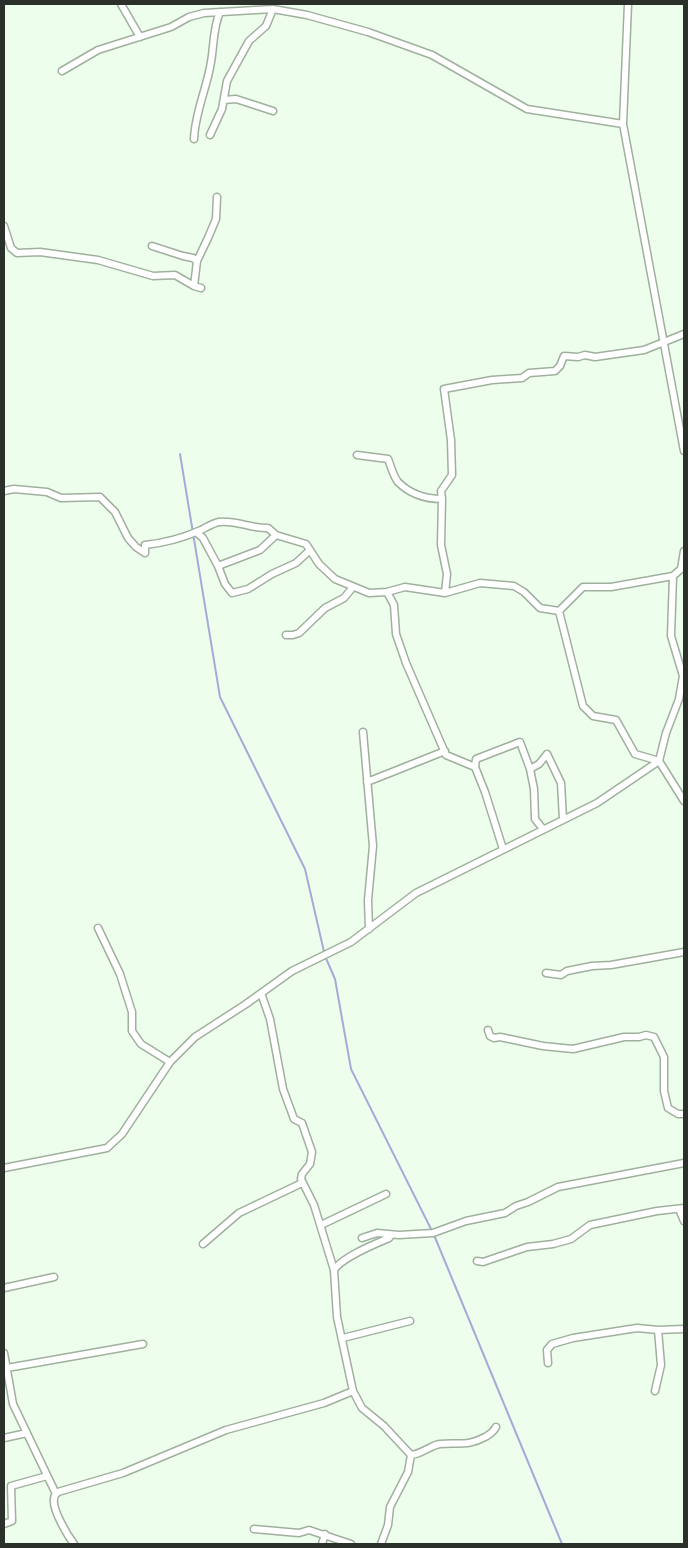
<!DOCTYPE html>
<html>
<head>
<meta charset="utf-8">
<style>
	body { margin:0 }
	#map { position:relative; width:688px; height:1548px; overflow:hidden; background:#eefeec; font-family:"Fira Sans",sans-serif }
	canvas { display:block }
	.frame { position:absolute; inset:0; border:5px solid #2b312a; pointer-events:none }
</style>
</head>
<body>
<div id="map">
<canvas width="688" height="1548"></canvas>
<div class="frame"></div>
</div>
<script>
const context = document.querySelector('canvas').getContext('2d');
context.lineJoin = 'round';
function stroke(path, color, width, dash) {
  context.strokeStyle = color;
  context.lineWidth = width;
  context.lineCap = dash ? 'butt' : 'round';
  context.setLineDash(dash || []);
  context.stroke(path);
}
stroke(new Path2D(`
	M 180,454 L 220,697 L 305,869 L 325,956 L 335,979 L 351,1069 L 432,1231
	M 434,1235 L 562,1544`), '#a7aad9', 2);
const street = new Path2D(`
	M 121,4 L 140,37
	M 628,4 L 623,124 L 684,451
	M 62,71 L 98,50 L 171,27 L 189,17 L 204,13 L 273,9
	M 224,100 L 236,99 L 273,111
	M 210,135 L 222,109 L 227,81 L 249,41 L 266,26 L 273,9 L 307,15 L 368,32 L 432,55 L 527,109 L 623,124
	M 194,139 C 195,112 207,88 211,62 C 214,45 213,27 220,12
	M 4,226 L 11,248 L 17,253 L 40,252 L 98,260 L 153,276 L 175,275 L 194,286 L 201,288
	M 152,246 L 183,256 L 193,258 L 197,261
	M 194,286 L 197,261 L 208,238 L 216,219 L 217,197
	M 357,455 L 388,459 C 391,466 393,476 398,482 C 410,494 426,499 442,499 L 441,545 L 447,574 L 445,593
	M 4,491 L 14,489 L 47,492 L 61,498 L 100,497 L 115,512 L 128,538 L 136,547 L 145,553
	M 442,499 L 441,491 L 452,475 L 451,440 L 444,389 L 492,380 L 522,378 L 529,373 L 555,371 L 560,366 L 564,356 L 578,357 L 585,355 L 595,357 L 644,350 L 684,334
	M 196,532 L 203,538 L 218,566 L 260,550 L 276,535
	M 684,551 L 681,569 L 673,576 L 671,636 L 683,676 L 679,699 L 666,733 L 659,761 L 684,801
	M 145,553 L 145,545 C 164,543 183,538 201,530 C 207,527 213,523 219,522 C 236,520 252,529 268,528 L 276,535 L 306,544 L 319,564 L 335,579 L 369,593 L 387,592 L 405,587 L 445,593 L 480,583 L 514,586 L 524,592 L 540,608 L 559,611 L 583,587 L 611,587 L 673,576
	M 218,566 L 225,584 L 232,593 L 248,589 L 272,574 L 296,563 L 310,550
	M 387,592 L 394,605 L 396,634 L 406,663 L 446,755 L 475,767 L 485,792 L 503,849
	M 286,635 L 293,635 L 299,633 L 325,608 L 344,598 L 353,587
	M 363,732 L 373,846 L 368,900 L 369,929
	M 475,767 L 476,759 L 520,742 L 530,769 L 534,789 L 535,819 L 543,829
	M 530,769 L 539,764 L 547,754 L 561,783 L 563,819
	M 367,782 L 445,751
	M 98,928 L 120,974 L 132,1012 L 132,1031 L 141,1044 L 170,1062
	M 546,973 L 561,975 L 567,971 L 592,966 L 611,965 L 684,952
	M 261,993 L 270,1019 L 283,1089 L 294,1119 L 302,1123 L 312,1152 L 310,1164 L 302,1174 L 301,1179 L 314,1205 L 334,1270 L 337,1317 L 353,1391 L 362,1408 L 384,1426 L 411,1455 L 408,1472 L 390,1507 L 388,1525 L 381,1544
	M 488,1030 L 490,1036 L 494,1038 L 500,1037 L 543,1046 L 573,1049 L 624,1037 L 639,1037 L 646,1035 L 654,1037 L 664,1057 L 664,1091 L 668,1108 L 678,1114 L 684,1114
	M 4,1168 L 107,1148 L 122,1134 L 170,1062 L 195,1037 L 246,1004 L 292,971 L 351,942 L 416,893 L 597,803 L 659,761 L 635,754 L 616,720 L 593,716 L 583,706 L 559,611
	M 679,1209 L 684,1221
	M 321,1225 L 386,1194
	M 362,1238 L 377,1233 L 399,1235 L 433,1233 L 466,1221 L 505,1213 L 516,1206 L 528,1202 L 558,1187 L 684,1163
	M 203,1244 L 239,1213 L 302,1183
	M 477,1261 L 483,1262 L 527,1247 L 553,1244 L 571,1239 L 590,1225 L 657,1211 L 684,1208
	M 334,1270 C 342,1257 375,1244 389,1238 L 391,1235
	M 4,1288 L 54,1277
	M 343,1338 L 410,1321
	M 4,1353 L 13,1404 L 56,1494
	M 548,1363 L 547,1350 L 552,1344 L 573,1338 L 637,1328 L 658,1330 L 684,1329
	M 7,1368 L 143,1344
	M 655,1391 L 661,1365 L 658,1330
	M 4,1438 L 27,1433
	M 411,1455 C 422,1454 431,1445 440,1444 C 458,1442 467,1447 485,1437 C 490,1434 493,1433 496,1427
	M 4,1524 L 12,1521 L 11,1486 L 47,1476
	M 254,1529 L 299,1533 L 309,1530 L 351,1544
	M 74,1544 C 68,1536 52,1510 54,1499 C 54,1496 55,1495 58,1492 L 123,1473 L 226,1430 L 324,1403 L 353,1391
	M 322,1544 L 325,1534`);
stroke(street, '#a0b09e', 9);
stroke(street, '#fff', 6);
</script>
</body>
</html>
